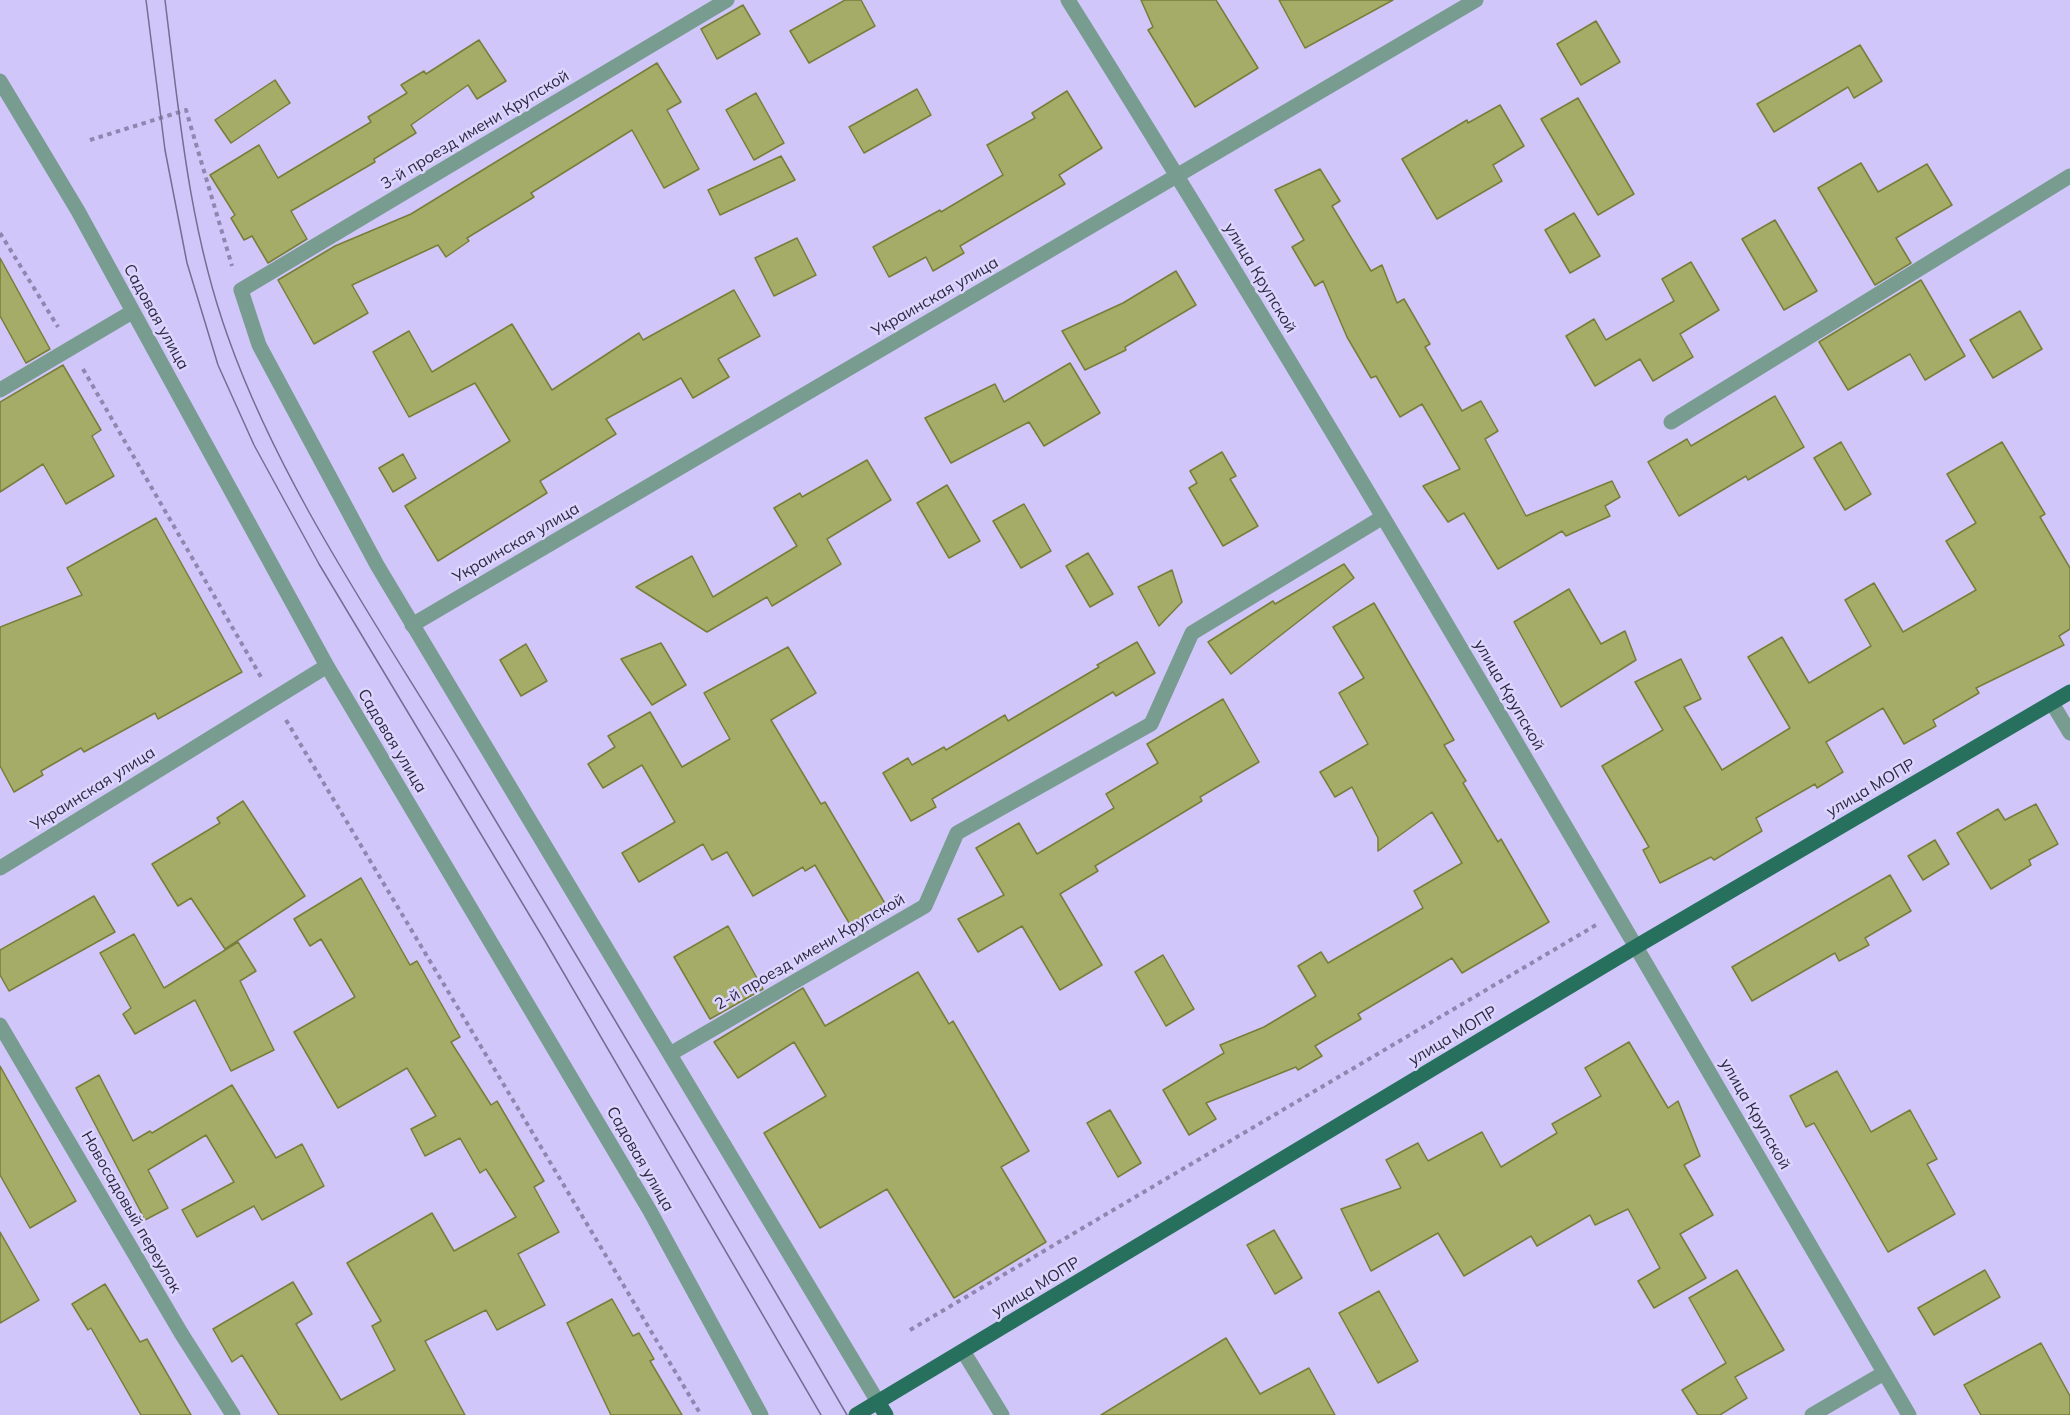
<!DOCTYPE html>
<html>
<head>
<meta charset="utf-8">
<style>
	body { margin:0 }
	canvas { display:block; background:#d0c6fa }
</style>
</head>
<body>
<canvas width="2070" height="1415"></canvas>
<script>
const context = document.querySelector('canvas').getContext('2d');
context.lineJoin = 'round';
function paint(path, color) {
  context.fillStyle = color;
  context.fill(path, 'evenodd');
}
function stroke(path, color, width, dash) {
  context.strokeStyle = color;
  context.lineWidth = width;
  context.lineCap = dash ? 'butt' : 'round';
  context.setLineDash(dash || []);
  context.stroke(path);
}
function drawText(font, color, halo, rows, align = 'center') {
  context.font = font + ' Mulish,sans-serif';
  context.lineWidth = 5;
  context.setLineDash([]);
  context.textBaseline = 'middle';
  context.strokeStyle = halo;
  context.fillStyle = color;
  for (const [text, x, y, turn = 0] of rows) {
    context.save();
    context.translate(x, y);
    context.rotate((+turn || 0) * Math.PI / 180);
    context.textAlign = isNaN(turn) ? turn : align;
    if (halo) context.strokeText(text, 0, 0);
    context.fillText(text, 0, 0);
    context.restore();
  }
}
const building = new Path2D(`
	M 845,0 L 861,0 L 875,26 L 809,63 L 790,31 Z
	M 1141,0 L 1216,0 L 1258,68 L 1195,107 L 1148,30 L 1153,27 Z
	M 1279,0 L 1393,0 L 1305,48 Z
	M 743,5 L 760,34 L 717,59 L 701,29 Z
	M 1596,21 L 1620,62 L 1581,85 L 1557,44 Z
	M 479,40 L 506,81 L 477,99 L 468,85 L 411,125 L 416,133 L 374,159 L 375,162 L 291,211 L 307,239 L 268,263 L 252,236 L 244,240 L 231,218 L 235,215 L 210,175 L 259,145 L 278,178 L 371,122 L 368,117 L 407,93 L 401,85 L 424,71 L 426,74 Z
	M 1860,45 L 1882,81 L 1854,98 L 1848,87 L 1774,132 L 1757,104 Z
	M 657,63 L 681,102 L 667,110 L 699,169 L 664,188 L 632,130 L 531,193 L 534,197 L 467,238 L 469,241 L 446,257 L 438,245 L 352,285 L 368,313 L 314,344 L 278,280 L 335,246 L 411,214 Z
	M 275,80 L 290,103 L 231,143 L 215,120 Z
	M 917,89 L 931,115 L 864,153 L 849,127 Z
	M 1067,91 L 1102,148 L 1059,175 L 1065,184 L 960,246 L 964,253 L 933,271 L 926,257 L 889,277 L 873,247 L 940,210 L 941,212 L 1003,175 L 987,145 L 1035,118 L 1032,113 Z
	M 756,93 L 784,143 L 754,160 L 726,110 Z
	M 1578,98 L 1634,194 L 1598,215 L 1541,119 Z
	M 1500,105 L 1524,146 L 1493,165 L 1502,181 L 1437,219 L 1402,159 L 1467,120 L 1468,123 Z
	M 781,156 L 795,180 L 720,215 L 708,190 Z
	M 1861,163 L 1878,192 L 1927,164 L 1952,205 L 1896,238 L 1911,263 L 1875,285 L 1818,188 Z
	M 1320,169 L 1340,201 L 1332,206 L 1371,271 L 1382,265 L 1397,303 L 1404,299 L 1430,344 L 1425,347 L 1462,411 L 1481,401 L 1498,431 L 1485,439 L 1526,516 L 1612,481 L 1620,497 L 1605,506 L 1610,516 L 1566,536 L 1562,531 L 1498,569 L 1464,513 L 1448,522 L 1423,486 L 1460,469 L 1422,404 L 1400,417 L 1376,376 L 1371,378 L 1347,337 L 1323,281 L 1315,286 L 1292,247 L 1304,240 L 1275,190 Z
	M 1574,213 L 1600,256 L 1570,273 L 1545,230 Z
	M 1775,220 L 1817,291 L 1784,310 L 1742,239 Z
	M 797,238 L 816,275 L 774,296 L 755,258 Z
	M 0,258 L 50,349 L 26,363 L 0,316 Z
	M 1691,262 L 1719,310 L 1680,334 L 1693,357 L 1653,381 L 1640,359 L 1595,386 L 1566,336 L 1594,319 L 1606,340 L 1674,301 L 1662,279 Z
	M 1176,271 L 1196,305 L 1125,347 L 1126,350 L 1085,370 L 1062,331 L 1123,303 Z
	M 1921,280 L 1965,356 L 1925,380 L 1910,354 L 1848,390 L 1819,342 Z
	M 734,290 L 760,336 L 718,359 L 729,377 L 693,398 L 681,378 L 606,419 L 616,434 L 540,481 L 547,493 L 438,561 L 405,506 L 510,441 L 475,383 L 409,417 L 373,352 L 409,331 L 432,372 L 512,324 L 552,390 L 639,333 L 643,340 Z
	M 2020,311 L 2042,349 L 1993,378 L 1970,340 Z
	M 1070,363 L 1100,413 L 1044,446 L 1029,422 L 951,463 L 925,418 L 995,384 L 1004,402 Z
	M 63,365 L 101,430 L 92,436 L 114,476 L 66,504 L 43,464 L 0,492 L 0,402 Z
	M 1775,396 L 1804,447 L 1748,480 L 1746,476 L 1679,516 L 1648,462 L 1687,439 L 1691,446 Z
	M 1841,442 L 1871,494 L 1845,510 L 1814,458 Z
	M 2002,442 L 2045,514 L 2040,517 L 2070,568 L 2070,629 L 2059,636 L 2064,645 L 1976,688 L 1979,693 L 1933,720 L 1936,726 L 1904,744 L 1883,708 L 1826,742 L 1843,772 L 1817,788 L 1815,784 L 1756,818 L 1762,831 L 1714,860 L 1711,857 L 1660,883 L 1643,850 L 1649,847 L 1602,766 L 1663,730 L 1635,682 L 1681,659 L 1701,699 L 1684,707 L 1722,770 L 1790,728 L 1748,657 L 1782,637 L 1809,683 L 1871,646 L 1845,600 L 1874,583 L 1903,632 L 1976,590 L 1946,541 L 1976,523 L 1947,474 Z
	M 1222,452 L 1236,476 L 1230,479 L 1258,526 L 1223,546 L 1189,488 L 1197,483 L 1190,471 Z
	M 403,454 L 416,478 L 393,492 L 379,468 Z
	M 867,460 L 891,500 L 827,539 L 841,564 L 772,606 L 767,597 L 707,632 L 636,587 L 692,556 L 713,597 L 797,546 L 774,508 L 800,493 L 802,497 Z
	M 947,485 L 980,541 L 949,558 L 917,503 Z
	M 1024,504 L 1051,551 L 1021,568 L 993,521 Z
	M 156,518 L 242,672 L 158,719 L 155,713 L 84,752 L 81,748 L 41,771 L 43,775 L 14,792 L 0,766 L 0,627 L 82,595 L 67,568 Z
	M 1088,553 L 1113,594 L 1090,607 L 1066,566 Z
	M 1344,564 L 1354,578 L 1231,674 L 1208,642 L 1273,601 L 1275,604 Z
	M 1172,570 L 1182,602 L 1159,626 L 1138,587 Z
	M 1569,589 L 1601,644 L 1625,631 L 1636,660 L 1561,707 L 1514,622 Z
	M 1374,603 L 1454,740 L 1444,745 L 1466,781 L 1463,783 L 1498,842 L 1501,839 L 1549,922 L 1462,973 L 1452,958 L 1358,1014 L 1361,1019 L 1315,1046 L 1322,1056 L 1298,1070 L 1296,1067 L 1206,1103 L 1216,1119 L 1189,1135 L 1163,1090 L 1224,1053 L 1220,1045 L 1264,1027 L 1316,996 L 1298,966 L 1321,952 L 1328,963 L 1423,908 L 1414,891 L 1462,863 L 1432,812 L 1378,851 L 1378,838 L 1352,787 L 1335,797 L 1320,772 L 1368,744 L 1339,693 L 1364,678 L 1333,627 Z
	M 1137,642 L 1155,673 L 1116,696 L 1113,692 L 932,799 L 936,807 L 911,821 L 883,773 L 908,758 L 912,765 L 944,747 L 946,750 L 1005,715 L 1008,721 L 1099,667 L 1097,665 Z
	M 661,643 L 686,685 L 652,705 L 621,659 Z
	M 526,644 L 547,681 L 521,696 L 500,660 Z
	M 788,647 L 816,693 L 771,720 L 821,804 L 825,802 L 890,912 L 855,933 L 815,865 L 805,871 L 803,867 L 753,896 L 727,852 L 712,860 L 703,844 L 639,882 L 622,853 L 675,822 L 642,765 L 603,788 L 588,764 L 615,747 L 608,736 L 650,712 L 682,767 L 730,739 L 704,693 Z
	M 1223,699 L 1259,762 L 1200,797 L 1202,801 L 1095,866 L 1098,871 L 1060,894 L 1102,965 L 1060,990 L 1022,926 L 978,952 L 958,919 L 1004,895 L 976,848 L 1019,823 L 1037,854 L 1114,808 L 1106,794 L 1158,763 L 1147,744 Z
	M 243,801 L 305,896 L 225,949 L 191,898 L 178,906 L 152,864 L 220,823 L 217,818 Z
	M 2036,804 L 2058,844 L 2029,860 L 2031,865 L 1991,889 L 1957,833 L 1998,809 L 2005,820 Z
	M 1935,840 L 1949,864 L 1923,880 L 1908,856 Z
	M 1890,875 L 1911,911 L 1865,938 L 1869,945 L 1839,961 L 1835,953 L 1752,1001 L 1732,967 Z
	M 361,878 L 410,965 L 417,961 L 460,1037 L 451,1042 L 491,1105 L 497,1101 L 544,1181 L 534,1187 L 559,1232 L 518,1254 L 545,1305 L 497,1330 L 486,1310 L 425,1341 L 465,1415 L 279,1415 L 242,1355 L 232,1362 L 213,1329 L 293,1282 L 312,1314 L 296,1324 L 341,1400 L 395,1370 L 372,1326 L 381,1321 L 347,1263 L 432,1213 L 454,1251 L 516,1217 L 486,1169 L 480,1173 L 460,1138 L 425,1156 L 411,1129 L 436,1116 L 407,1068 L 338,1108 L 294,1032 L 355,997 L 321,939 L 310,946 L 294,919 Z
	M 94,896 L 115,932 L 9,991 L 0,975 L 0,950 Z
	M 728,926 L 763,989 L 710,1019 L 674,957 Z
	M 134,934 L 164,988 L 238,942 L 256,971 L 240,981 L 274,1050 L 231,1071 L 195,1000 L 135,1034 L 123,1014 L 131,1008 L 100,953 Z
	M 1163,955 L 1194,1009 L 1166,1026 L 1135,972 Z
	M 918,972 L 949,1024 L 953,1021 L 1029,1151 L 1001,1167 L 1046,1242 L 954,1298 L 887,1189 L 820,1228 L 764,1133 L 826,1096 L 794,1042 L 738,1078 L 714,1042 L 803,988 L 825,1026 Z
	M 1629,1042 L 1668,1108 L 1678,1101 L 1700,1156 L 1684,1165 L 1713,1215 L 1680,1234 L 1706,1278 L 1654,1308 L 1638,1281 L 1660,1268 L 1628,1209 L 1595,1225 L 1590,1215 L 1537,1246 L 1531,1236 L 1464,1276 L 1438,1233 L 1371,1271 L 1341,1209 L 1401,1188 L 1386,1160 L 1418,1143 L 1428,1161 L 1482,1132 L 1501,1167 L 1557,1133 L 1552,1124 L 1601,1096 L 1585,1068 Z
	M 0,1066 L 76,1201 L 30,1228 L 0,1175 Z
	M 1837,1071 L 1871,1132 L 1910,1110 L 1937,1159 L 1927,1164 L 1955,1214 L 1888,1252 L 1814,1123 L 1806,1127 L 1790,1096 Z
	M 99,1075 L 133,1141 L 150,1131 L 152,1133 L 232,1085 L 276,1158 L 302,1144 L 324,1186 L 262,1220 L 254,1206 L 197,1237 L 182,1210 L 234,1182 L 206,1135 L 148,1170 L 168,1208 L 145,1220 L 76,1088 Z
	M 1110,1110 L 1141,1163 L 1118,1177 L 1087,1123 Z
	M 1274,1230 L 1302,1278 L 1275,1294 L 1247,1245 Z
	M 0,1232 L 39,1300 L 0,1323 Z
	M 1737,1270 L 1784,1350 L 1735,1377 L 1747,1398 L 1720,1415 L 1698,1415 L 1682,1390 L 1726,1363 L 1689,1298 Z
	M 1985,1270 L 2000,1297 L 1934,1335 L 1918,1308 Z
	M 105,1284 L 140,1342 L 147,1339 L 191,1415 L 141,1415 L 91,1328 L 88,1330 L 72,1304 Z
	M 1379,1291 L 1418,1361 L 1378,1383 L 1339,1313 Z
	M 612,1299 L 633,1336 L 639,1333 L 654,1359 L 650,1361 L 682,1415 L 611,1415 L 567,1323 Z
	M 1226,1338 L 1260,1394 L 1309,1368 L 1335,1415 L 1101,1415 Z
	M 2041,1343 L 2070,1396 L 2070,1415 L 1981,1415 L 1964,1385 Z`);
paint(building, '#a4ac67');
stroke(building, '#787e3a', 1.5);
stroke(new Path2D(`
	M 90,140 L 186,110 L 232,266
	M 0,233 L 58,327
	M 83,369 L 261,677
	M 286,720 L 701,1415
	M 910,1330 L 1596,925`), '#8f87b0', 4, [4.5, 4.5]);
stroke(new Path2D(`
	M 727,0 L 241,290 L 259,345 L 377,565 L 878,1402
	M 1068,0 C 1359,465 1632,941 1909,1415
	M 0,81 L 78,211 L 327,666 L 650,1211 L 761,1415
	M 0,390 L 132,312
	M 1671,422 L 2070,176
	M 412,625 L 1476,0
	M 2052,703 L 2070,733
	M 0,868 L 327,666
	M 0,1025 L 181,1333 L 233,1415
	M 670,1054 L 925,906 L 957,833 L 1151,724 L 1192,633 L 1383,517
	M 963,1351 L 1002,1415
	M 1812,1415 L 1884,1373`), '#799c91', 15);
stroke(new Path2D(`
	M 878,1402 L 886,1415
	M 856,1415 L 1637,946 L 2070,692`), '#27705e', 15);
stroke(new Path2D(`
	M 146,0 L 165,150 L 187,263 L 218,365 L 254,445 L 319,564 L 545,941 L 821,1415
	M 165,0 C 179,113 189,229 228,337 C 281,487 379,627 461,763 C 591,979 720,1196 847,1415`), '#756e92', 1.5);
drawText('16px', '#2e2942', '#dcd5fd', [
	["3-й проезд имени Крупской",475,130,-31],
	["улица Крупской",1260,278,59],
	["Украинская улица",935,297,-30],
	["Садовая улица",156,317,61],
	["Украинская улица",516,543,-30],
	["улица Крупской",1509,695,60],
	["Садовая улица",392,741,59],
	["улица МОПР",1871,788,-30],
	["Украинская улица",93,789,-32],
	["2-й проезд имени Крупской",810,952,-30],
	["улица МОПР",1453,1036,-31],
	["улица Крупской",1755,1114,60],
	["Садовая улица",640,1159,60],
	["Новосадовый переулок",131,1212,60],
	["улица МОПР",1036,1287,-31]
]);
</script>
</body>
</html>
